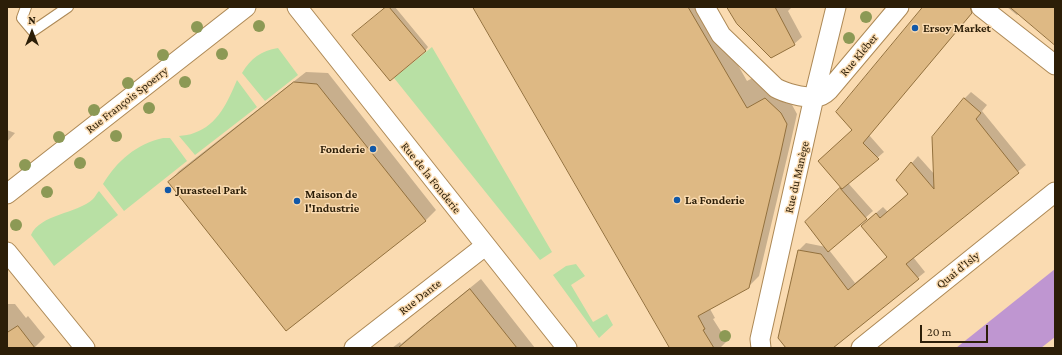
<!DOCTYPE html>
<html>
<head>
<meta charset="utf-8">
<style>
	body { margin:0 }
	#map { position:relative; width:1062px; height:355px; overflow:hidden; background:#fadbb1; font-family:"Crimson Pro",serif }
	canvas { display:block }
	.frame { position:absolute; inset:0; border:8px solid #2c1e08; pointer-events:none }
	.north { position:absolute; left:12px; top:12px; width:40px; height:40px; -webkit-text-stroke:3px #fadbb1; paint-order:stroke; rotate:0deg; font-size:11px; font-weight:700; line-height:16px; text-align:center; color:#2c1e08 }
	.north::after { content:''; display:block; margin:auto; width:14px; height:18px; background:#2c1e08; clip-path:polygon(50% 0,100% 100%,50% 72%,0 100%) }
	.scale { position:absolute; left:920px; top:325px; width:68px; height:18px; box-sizing:border-box; border:2px solid #2c1e08; border-top:0; padding-left:5px; font-size:12px; line-height:14px; white-space:nowrap; color:#2c1e08; -webkit-text-stroke:3px #fadbb1; paint-order:stroke }
</style>
</head>
<body>
<div id="map">
<canvas width="1062" height="355"></canvas>
<div class="frame"></div>
<div class="north">N</div>
<div class="scale">20 m</div>
</div>
<script>
const context = document.querySelector('canvas').getContext('2d');
context.lineJoin = 'round';
function paint(path, color) {
  context.fillStyle = color;
  context.fill(path, 'evenodd');
}
function stroke(path, color, width, dash) {
  context.strokeStyle = color;
  context.lineWidth = width;
  context.lineCap = dash ? 'butt' : 'round';
  context.setLineDash(dash || []);
  context.stroke(path);
}
function drawText(font, color, halo, rows, align = 'center') {
  context.font = font + ' "Crimson Pro",serif';
  context.lineWidth = 3;
  context.setLineDash([]);
  context.textBaseline = 'middle';
  context.strokeStyle = halo;
  context.fillStyle = color;
  for (const [text, x, y, turn = 0] of rows) {
    context.save();
    context.translate(x, y);
    context.rotate((+turn || 0) * Math.PI / 180);
    context.textAlign = isNaN(turn) ? turn : align;
    if (halo) context.strokeText(text, 0, 0);
    context.fillText(text, 0, 0);
    context.restore();
  }
}
paint(new Path2D(`
	M 432,47 L 552,252 L 540,260 L 394,78 Z
	M 278,48 L 298,75 L 265,101 L 242,73 C 251,58 261,51 278,48 Z
	M 237,80 L 257,107 L 195,155 L 179,136 C 184,135 190,135 194,133 C 218,125 228,101 237,80 Z
	M 163,138 L 170,138 L 187,161 L 124,211 L 103,184 C 117,161 136,144 163,138 Z
	M 99,191 L 118,215 L 54,266 L 31,235 C 40,214 77,214 93,199 C 95,197 97,193 99,191 Z
	M 576,264 L 585,276 L 571,285 L 593,322 L 607,314 L 613,325 L 599,338 L 553,275 L 566,266 Z`), '#b8e0a4');
paint(new Path2D(`
	M 1055,269 L 1055,337 L 1041,348 L 956,348 Z`), '#bf96d1');
paint(new Path2D(`
	M 386,7 L 395,7 L 428,47 L 425,51 Z
	M 475,7 L 705,7 L 747,81 L 760,74 L 791,103 L 797,114 L 790,145 L 759,276 L 748,287 L 710,309 L 715,318 L 713,319 L 727,341 L 720,348 L 674,348 Z
	M 728,7 L 792,7 L 788,11 L 802,37 L 794,44 Z
	M 925,7 L 977,7 L 869,135 L 884,152 L 848,183 L 873,211 L 829,250 L 855,283 L 888,256 L 869,219 L 883,207 L 888,212 L 909,193 L 897,180 L 918,156 L 935,175 L 964,99 L 971,92 L 987,105 L 982,111 L 1026,165 L 913,257 L 925,272 L 831,348 L 787,348 L 799,250 L 806,243 L 826,247 L 807,222 L 842,188 L 853,130 Z
	M 1007,7 L 1055,7 L 1055,44 L 1019,13 L 1017,15 Z
	M 306,72 L 328,73 L 436,210 L 426,220 L 286,330 L 169,182 L 179,171 Z
	M 7,130 L 15,133 L 7,142 Z
	M 481,279 L 535,348 L 392,348 L 400,342 L 401,344 Z
	M 7,304 L 15,304 L 26,318 L 28,316 L 45,337 L 34,348 L 7,348 Z`), '#0003');
const building = new Path2D(`
	M 386,7 L 389,7 L 426,51 L 390,81 L 352,35 Z
	M 473,7 L 688,7 L 747,108 L 765,98 L 781,113 L 787,124 L 780,156 L 749,288 L 698,316 L 705,329 L 703,330 L 714,348 L 670,348 Z
	M 727,7 L 775,7 L 795,45 L 771,58 L 737,24 Z
	M 923,7 L 970,7 L 972,13 L 863,143 L 879,159 L 842,189 L 818,161 L 852,130 L 836,112 Z
	M 1010,7 L 1055,7 L 1055,45 Z
	M 294,82 L 317,84 L 426,221 L 286,331 L 168,182 Z
	M 964,98 L 981,113 L 976,119 L 1019,173 L 906,264 L 919,279 L 833,348 L 786,348 L 778,338 L 798,250 L 821,254 L 848,290 L 887,257 L 861,226 L 876,213 L 880,218 L 908,194 L 896,180 L 911,162 L 934,189 L 932,137 Z
	M 840,188 L 867,219 L 828,252 L 805,222 Z
	M 470,289 L 517,348 L 398,348 L 425,325 Z
	M 18,326 L 35,348 L 7,348 L 7,333 Z`);
paint(building, '#deb984');
stroke(building, '#92703d', 1);
const service = new Path2D(`
	M 26,7 L 22,18 L 33,31 L 68,7`);
const minor = new Path2D(`
	M 297,7 L 567,348
	M 705,7 L 721,35 L 776,88 C 785,93 804,98 815,97 C 821,97 825,94 829,90 L 899,7
	M 981,7 L 1055,65
	M 7,194 L 246,7
	M 7,252 L 85,348
	M 354,348 L 485,246
	M 761,348 L 760,339 L 814,97 L 836,7
	M 861,348 L 1055,192`);
stroke(service, '#ad8956', 12);
stroke(minor, '#ad8956', 21);
stroke(service, '#fff', 10);
stroke(minor, '#fff', 19);
context.fillStyle = '#8c9955';
for (const [x, y] of [
	[866,17],
	[259,26],
	[197,27],
	[849,38],
	[222,54],
	[163,55],
	[185,82],
	[128,83],
	[149,108],
	[94,110],
	[116,136],
	[59,137],
	[80,163],
	[25,165],
	[47,192],
	[16,225],
	[725,336]
]) {
  context.beginPath();
  context.arc(x, y, 6, 0, 2 * Math.PI);
  context.fill();
}
for (const [x, y, r, color] of [
	[915,28,4,"#1158a8"],
	[373,149,4,"#1158a8"],
	[168,190,4,"#1158a8"],
	[677,200,4,"#1158a8"],
	[297,201,4,"#1158a8"]
]) {
  const dot = new Path2D();
  dot.arc(x, y, r, 0, 2 * Math.PI);
  context.fillStyle = color;
  context.fill(dot);
  stroke(dot, '#fadbb1', 1.5);
}
drawText('bold 12px', '#2c1e08', '#fadbb1', [
	["Ersoy Market",923,28],
	["Fonderie",365,149,"right"],
	["Jurasteel Park",176,190],
	["Maison de",305,194],
	["l'Industrie",305,208],
	["La Fonderie",685,200]
], 'left');
drawText('12px', '#2c1e08', '#fadbb1', [
	["Rue Kléber",859,55,-50],
	["Rue François Spoerry",127,100,-38],
	["Rue du Manège",797,177,-77],
	["Rue de la Fonderie",431,178,51],
	["Quai d'Isly",958,270,-39],
	["Rue Dante",420,297,-38]
]);
</script>
</body>
</html>
